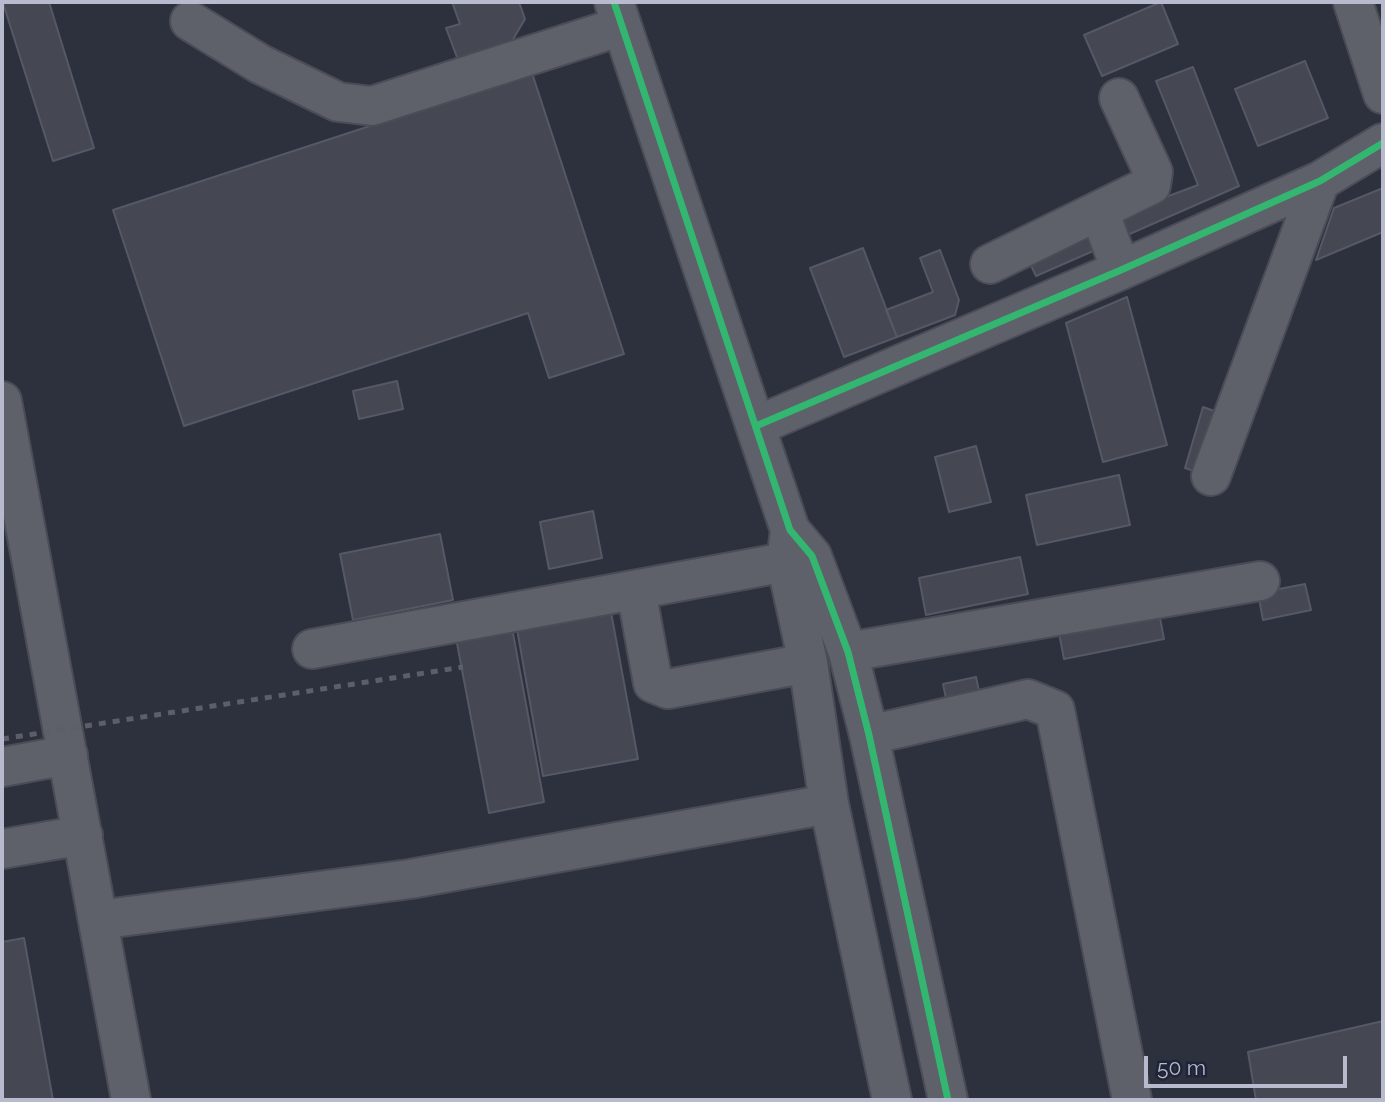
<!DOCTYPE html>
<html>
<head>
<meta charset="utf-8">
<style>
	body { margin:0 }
	#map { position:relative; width:1385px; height:1102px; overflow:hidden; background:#2d303d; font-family:Raleway,sans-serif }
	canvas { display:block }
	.frame { position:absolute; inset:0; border:4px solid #b8bbcd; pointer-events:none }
	.scale { position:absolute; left:1144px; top:1056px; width:203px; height:32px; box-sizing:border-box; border:4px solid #b8bbcd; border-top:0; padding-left:9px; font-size:21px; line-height:24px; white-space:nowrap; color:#b8bbcd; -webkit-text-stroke:5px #1f2439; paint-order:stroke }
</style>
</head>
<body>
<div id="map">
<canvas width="1385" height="1102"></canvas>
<div class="frame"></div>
<div class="scale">50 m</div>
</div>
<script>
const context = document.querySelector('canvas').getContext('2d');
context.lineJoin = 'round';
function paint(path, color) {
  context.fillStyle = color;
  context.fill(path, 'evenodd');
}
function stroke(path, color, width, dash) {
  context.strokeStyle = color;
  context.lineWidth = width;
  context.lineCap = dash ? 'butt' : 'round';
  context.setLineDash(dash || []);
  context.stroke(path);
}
const building = new Path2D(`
	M 6,2 L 49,2 L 94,148 L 53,161 L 3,3 Z
	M 452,2 L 519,2 L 525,19 L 512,41 L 458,60 L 446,28 L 460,24 Z
	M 1161,2 L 1178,44 L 1102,76 L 1084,35 Z
	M 1305,61 L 1328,118 L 1258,146 L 1235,89 Z
	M 1193,67 L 1239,186 L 1125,236 L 1118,215 L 1198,185 L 1156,81 Z
	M 532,73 L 624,354 L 549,378 L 528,313 L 184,426 L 113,210 Z
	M 1383,188 L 1383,232 L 1316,260 L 1334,208 Z
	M 1093,232 L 1100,248 L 1036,276 L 1029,261 Z
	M 863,248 L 897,337 L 844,357 L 810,268 Z
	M 940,250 L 959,300 L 955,315 L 897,337 L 886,310 L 933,292 L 920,258 Z
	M 1127,297 L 1167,445 L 1103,462 L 1066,323 Z
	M 397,381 L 403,409 L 359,419 L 353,391 Z
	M 1203,407 L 1220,413 L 1200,473 L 1185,468 Z
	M 976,446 L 991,502 L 949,512 L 935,457 Z
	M 1119,475 L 1130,525 L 1037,545 L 1026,495 Z
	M 593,511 L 602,558 L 549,569 L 540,522 Z
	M 440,534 L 453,600 L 353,620 L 340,554 Z
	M 1020,557 L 1028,594 L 926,615 L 919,578 Z
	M 1305,584 L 1311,610 L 1263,620 L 1258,593 Z
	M 611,612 L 638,759 L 543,776 L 517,629 Z
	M 1159,613 L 1164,639 L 1064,659 L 1059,633 Z
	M 512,628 L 544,802 L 489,813 L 456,638 Z
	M 976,677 L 980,696 L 947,703 L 943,684 Z
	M 24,938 L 53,1100 L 2,1100 L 2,942 Z
	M 1383,1021 L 1383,1100 L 1256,1100 L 1248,1052 Z`);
paint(building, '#454752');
stroke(building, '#555865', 2);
const minor = new Path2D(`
	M 614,2 L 790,530 L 812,556 L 848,652 L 869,735 L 948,1100
	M 1353,2 L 1383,94
	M 190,21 L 260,64 L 338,102 L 372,106 L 622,26
	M 1099,211 L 1121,270
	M 990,264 L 1151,185 L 1153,172 L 1119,98
	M 2,401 L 131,1100
	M 756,426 L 1121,270 L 1320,181 L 1383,143
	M 1211,476 L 1320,181
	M 790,530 L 786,562 L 808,663 L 829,804 L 892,1100
	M 636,590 L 653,683 L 668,689 L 808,663
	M 312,649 L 786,562
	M 848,652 L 1260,581
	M 869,735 L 1028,699 L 1055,710 L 1132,1100
	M 2,767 L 68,755
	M 2,849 L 83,835
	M 98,920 L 410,879 L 829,804`);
stroke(minor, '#4a4c56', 42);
stroke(minor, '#5e606a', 38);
stroke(new Path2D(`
	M 2,739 L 463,667`), '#5c5e68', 5, [7, 7]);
stroke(new Path2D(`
	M 614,2 L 790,530 L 812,556 L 848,652 L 869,735 L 948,1100
	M 756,426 L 1121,270 L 1320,181 L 1383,143`), '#33b770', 7);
</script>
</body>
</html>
